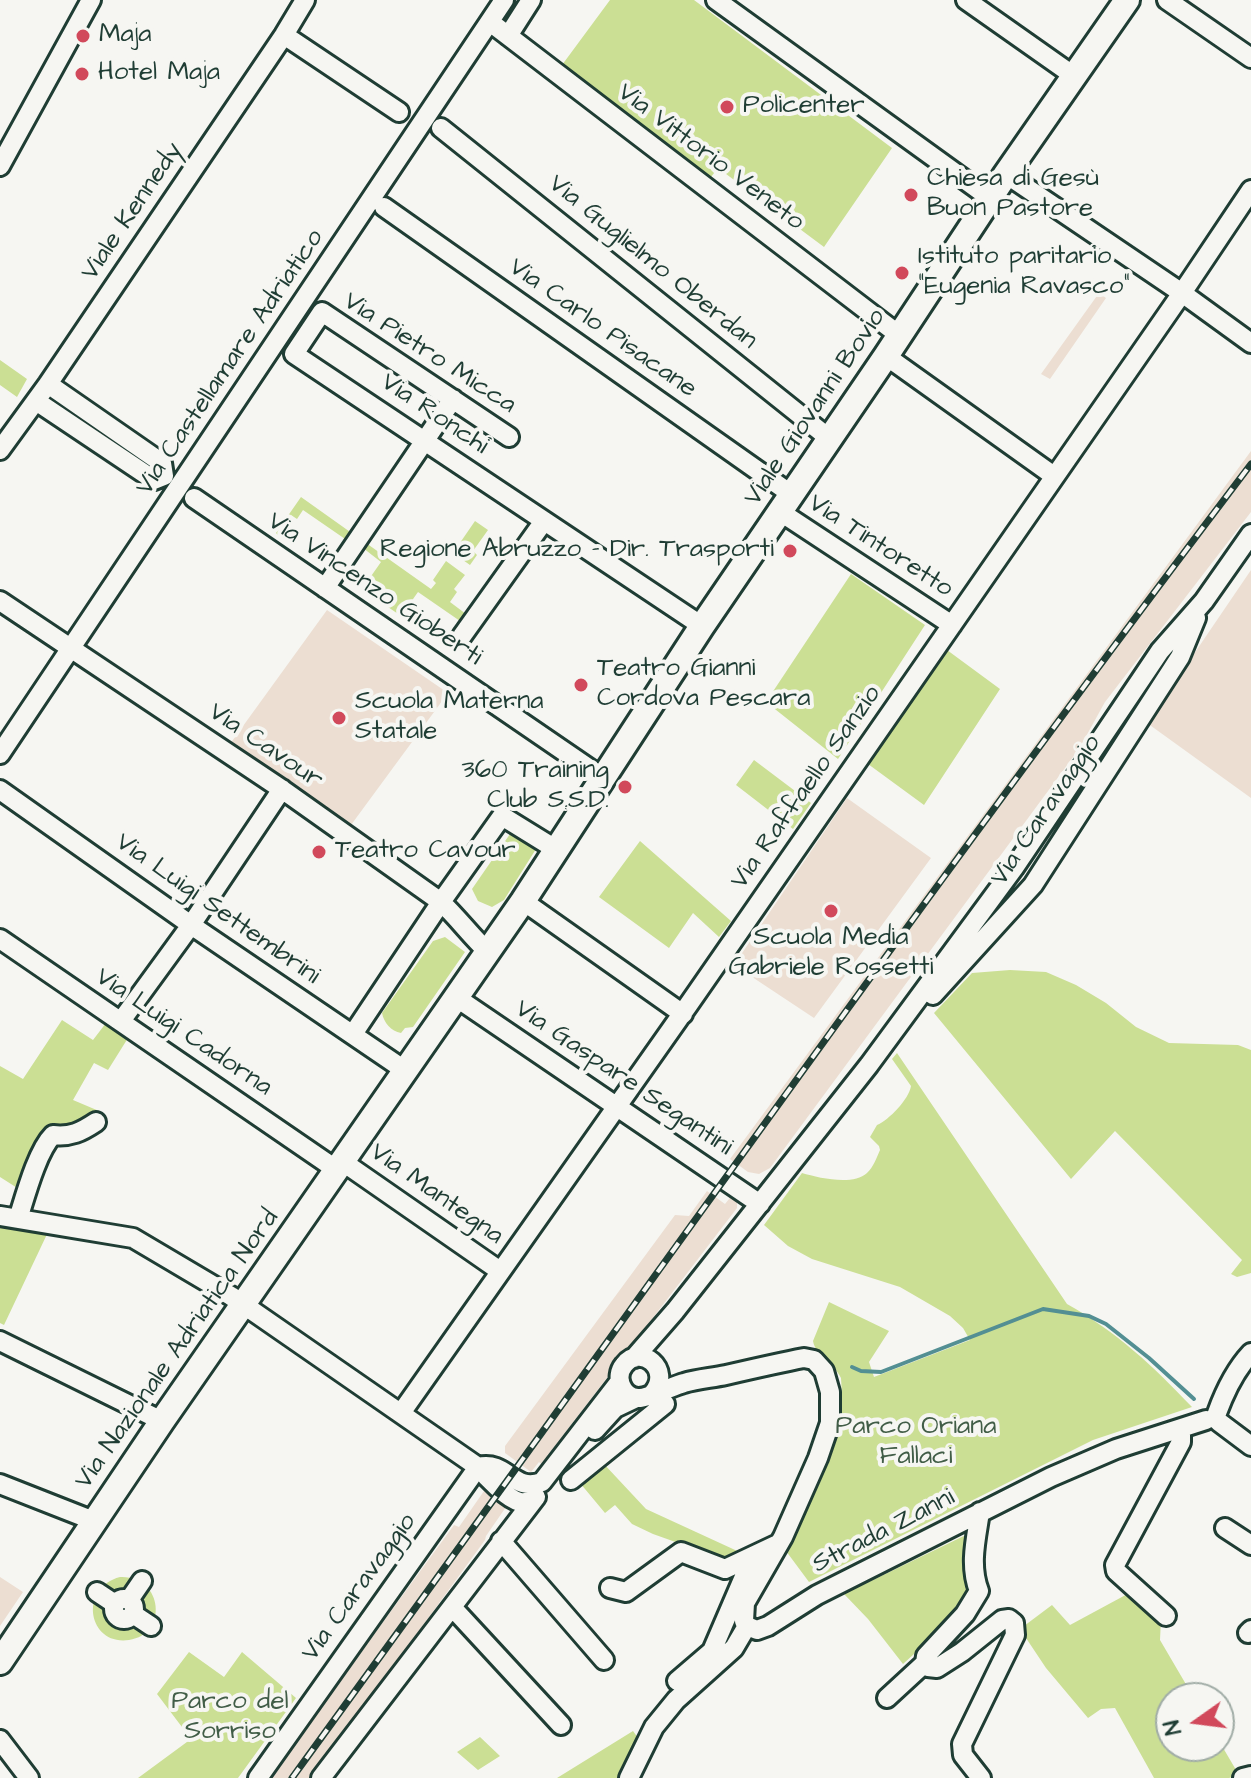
<!DOCTYPE html>
<html>
<head>
<meta charset="utf-8">
<style>
	body { margin:0 }
	#map { position:relative; width:1251px; height:1778px; overflow:hidden; background:#f6f6f2; font-family:"Architects Daughter",sans-serif }
	canvas { display:block }
	.north { position:absolute; left:1155px; top:1682px; width:80px; height:80px; box-sizing:border-box; background:#f6f6f2; border:2px solid #a0aca6; border-radius:50%; rotate:256deg; font-size:22px; font-weight:700; line-height:32px; text-align:center; color:#1f3d34 }
	.north::after { content:''; display:block; margin:auto; width:28px; height:36px; background:#d1495b; clip-path:polygon(50% 0,100% 100%,50% 72%,0 100%) }
</style>
</head>
<body>
<div id="map">
<canvas width="1251" height="1778"></canvas>
<div class="north">N</div>
</div>
<script>
const context = document.querySelector('canvas').getContext('2d');
context.lineJoin = 'round';
function paint(path, color) {
  context.fillStyle = color;
  context.fill(path, 'evenodd');
}
function stroke(path, color, width, dash) {
  context.strokeStyle = color;
  context.lineWidth = width;
  context.lineCap = dash ? 'butt' : 'round';
  context.setLineDash(dash || []);
  context.stroke(path);
}
function drawText(font, color, halo, rows, align = 'center') {
  context.font = font + ' "Architects Daughter",sans-serif';
  context.lineWidth = 8;
  context.setLineDash([]);
  context.textBaseline = 'middle';
  context.strokeStyle = halo;
  context.fillStyle = color;
  for (const [text, x, y, turn = 0] of rows) {
    context.save();
    context.translate(x, y);
    context.rotate((+turn || 0) * Math.PI / 180);
    context.textAlign = isNaN(turn) ? turn : align;
    if (halo) context.strokeText(text, 0, 0);
    context.fillText(text, 0, 0);
    context.restore();
  }
}
paint(new Path2D(`
	M 1099,293 L 1106,298 L 1050,379 L 1041,374 Z
	M 1251,451 L 1251,512 L 1105,702 L 1079,749 L 770,1168 L 759,1174 L 748,1172 L 730,1159 Z
	M 1251,570 L 1251,798 L 1147,723 Z
	M 327,610 L 448,693 L 351,825 L 230,744 Z
	M 847,798 L 931,858 L 814,1018 L 734,965 Z
	M 707,1191 L 725,1204 L 733,1194 L 737,1197 L 737,1208 L 541,1464 L 539,1462 L 531,1472 L 505,1453 L 505,1446 L 675,1215 L 689,1216 Z
	M 484,1491 L 506,1507 L 486,1536 L 485,1540 L 312,1778 L 269,1778 L 454,1525 L 459,1527 Z
	M 0,1577 L 23,1592 L 0,1626 Z`), '#ecded2');
paint(new Path2D(`
	M 610,0 L 694,0 L 892,148 L 824,247 L 718,168 L 711,177 L 562,65 Z
	M 0,360 L 27,379 L 17,397 L 0,385 Z
	M 301,497 L 353,534 L 348,541 L 303,510 L 297,519 L 291,515 L 278,535 L 276,533 Z
	M 475,521 L 488,530 L 473,551 L 477,555 L 470,565 L 453,553 Z
	M 366,543 L 431,589 L 436,583 L 433,580 L 446,561 L 465,575 L 454,589 L 457,592 L 450,602 L 466,614 L 460,621 L 418,592 L 401,616 L 362,589 L 381,562 L 363,548 Z
	M 851,574 L 925,625 L 838,759 L 766,702 Z
	M 947,650 L 1000,689 L 924,805 L 868,764 Z
	M 754,760 L 811,803 L 793,829 L 736,785 Z
	M 510,834 L 536,849 L 504,900 L 492,907 L 478,901 L 472,889 Z
	M 640,841 L 731,921 L 719,937 L 693,913 L 669,948 L 599,897 Z
	M 445,937 L 465,952 L 413,1027 L 405,1028 L 401,1033 C 391,1031 384,1023 382,1013 L 433,941 Z
	M 1010,970 L 1046,972 L 1076,985 L 1106,1003 L 1136,1027 L 1169,1043 L 1238,1045 L 1251,1050 L 1251,1273 L 1237,1277 L 1231,1274 L 1242,1260 L 1115,1131 L 1071,1179 L 934,1013 L 972,973 Z
	M 62,1020 L 93,1040 L 106,1023 L 128,1038 L 108,1070 L 94,1063 L 73,1100 L 99,1111 L 96,1118 L 58,1132 L 22,1191 L 0,1177 L 0,1066 L 23,1079 Z
	M 897,1053 L 1067,1304 C 1117,1332 1153,1366 1192,1407 L 1093,1440 L 809,1582 L 786,1551 C 813,1497 847,1440 841,1378 C 834,1363 816,1357 813,1341 L 829,1302 L 889,1331 L 869,1362 L 874,1377 L 970,1340 L 963,1328 L 950,1316 L 900,1287 L 812,1259 L 788,1246 L 764,1225 L 802,1173 C 819,1178 853,1186 867,1173 C 873,1168 877,1157 880,1150 L 879,1146 L 870,1137 L 877,1125 C 889,1120 909,1099 911,1086 L 892,1059 Z
	M 0,1220 L 49,1230 L 4,1325 L 0,1323 Z
	M 603,1463 L 646,1509 L 746,1555 L 726,1560 L 653,1534 L 632,1524 L 615,1505 L 605,1513 L 580,1483 Z
	M 972,1532 L 973,1595 L 946,1625 L 903,1664 L 868,1619 L 844,1594 Z
	M 120,1577 C 163,1575 169,1634 129,1640 C 88,1646 78,1588 120,1577 Z
	M 1133,1591 L 1161,1619 L 1160,1640 L 1194,1698 L 1171,1698 L 1171,1746 L 1219,1746 L 1219,1741 L 1239,1775 L 1229,1778 L 1154,1778 L 1115,1708 L 1101,1709 L 1088,1718 L 1046,1668 L 1020,1629 L 1052,1605 L 1070,1625 Z
	M 189,1652 L 224,1677 L 242,1652 L 296,1698 L 238,1778 L 138,1778 L 191,1739 L 157,1694 Z
	M 633,1731 L 641,1742 L 622,1778 L 557,1778 Z
	M 480,1737 L 500,1756 L 478,1770 L 457,1752 Z`), '#cbdf94');
stroke(new Path2D(`
	M 852,1367 L 861,1371 L 881,1372 L 1043,1309 L 1089,1316 L 1106,1324 L 1149,1358 L 1194,1399`), '#538f93', 4);
const minor = new Path2D(`
	M 716,0 L 990,198
	M 966,0 L 1074,76
	M 1167,0 L 1251,58
	M 490,22 L 899,335
	M 284,35 L 399,112
	M 508,36 L 531,0
	M 441,128 L 830,439
	M 0,166 L 91,0
	M 1006,174 L 1182,293 L 1251,343
	M 384,207 L 791,494
	M 886,356 L 1054,476
	M 36,401 L 154,480 L 164,476 L 162,463 L 48,384
	M 509,437 L 322,312 L 294,354 L 702,626
	M 0,450 L 48,384 L 284,35 L 305,0
	M 194,498 L 603,778
	M 779,511 L 952,625
	M 325,588 L 453,399
	M 0,601 L 283,790 L 441,902 C 458,918 471,936 488,952
	M 462,636 L 544,521
	M 0,754 L 504,0
	M 0,790 L 191,925 L 406,1071
	M 523,901 L 683,1014
	M 0,939 L 337,1170
	M 933,995 L 1033,885 L 1180,657 L 1196,618
	M 457,998 L 760,1204
	M 121,1021 L 191,925 L 282,789
	M 353,1034 L 441,902 L 502,816 L 557,850
	M 343,1162 L 500,1271
	M 0,1216 L 133,1238 L 231,1296 L 478,1467 C 486,1477 507,1499 520,1502 C 524,1503 530,1501 534,1499
	M 18,1219 C 25,1197 37,1151 53,1135 C 71,1137 81,1132 96,1122
	M 0,1341 L 162,1421
	M 634,1358 L 675,1311 L 869,1065 L 1014,868 L 1160,651 L 1204,601 L 1251,534
	M 653,1393 C 673,1369 640,1343 624,1365 C 614,1377 622,1396 637,1398 C 646,1399 673,1386 684,1383 C 697,1379 712,1378 726,1375 C 752,1369 778,1363 804,1358 L 814,1360 L 824,1371 L 830,1392 L 830,1423 L 818,1458 L 783,1537 L 745,1603 L 744,1621 L 747,1626 L 757,1630 L 768,1626 L 817,1595 L 1051,1477 L 1116,1449 L 1206,1420
	M 401,1413 L 689,1004 L 1182,293 L 1251,190
	M 1217,1413 C 1225,1391 1235,1370 1251,1353
	M 1219,1422 L 1251,1446
	M 595,1430 L 615,1408 L 636,1398
	M 571,1480 L 665,1404
	M 0,1484 L 94,1521
	M 980,1512 C 976,1539 969,1565 979,1591 L 965,1614 L 926,1656 L 925,1663 L 928,1667 L 937,1668 L 962,1652 L 1002,1620 L 1009,1619 L 1014,1623 L 1015,1635 L 962,1744 L 963,1755 L 981,1778
	M 1225,1528 L 1251,1545
	M 501,1541 L 604,1660
	M 610,1588 L 626,1592 L 681,1552 L 725,1569 L 778,1544
	M 97,1592 L 115,1604
	M114 1609a10 10 0 1 1 20 0a10 10 0 1 1-20 0Z
	M 129,1600 L 142,1581
	M 452,1607 L 561,1725
	M 133,1614 L 151,1626
	M 1166,1616 L 1116,1571 L 1115,1565 L 1181,1442 L 1181,1428
	M 1248,1633 L 1251,1630
	M 677,1681 L 712,1651 L 749,1565 L 759,1556
	M 887,1698 L 925,1663
	M 0,1740 L 29,1778
	M 258,1778 L 478,1467 C 508,1460 512,1493 542,1482 L 620,1381
	M 321,1778 L 536,1497
	M 629,1778 L 654,1727 L 676,1700 L 734,1648 L 747,1626
	M 1243,1778 L 1251,1776`);
const major = new Path2D(`
	M 0,1662 L 162,1421 L 523,901 L 702,626 L 886,356 L 1006,174 L 1127,0`);
stroke(minor, '#1f3d34', 24);
stroke(major, '#1f3d34', 30);
stroke(minor, '#f6f6f2', 18);
stroke(major, '#f6f6f2', 24);
const rail = new Path2D(`
	M 292,1778 C 611,1340 923,896 1251,464`);
stroke(rail, '#1f3d34', 7);
stroke(rail, '#f6f6f2', 4, [12]);
for (const [x, y, r, color] of [
	[83,36,8,"#d1495b"],
	[82,74,8,"#d1495b"],
	[727,107,8,"#d1495b"],
	[911,195,8,"#d1495b"],
	[902,273,8,"#d1495b"],
	[790,551,8,"#d1495b"],
	[581,685,8,"#d1495b"],
	[339,718,8,"#d1495b"],
	[625,787,8,"#d1495b"],
	[319,852,8,"#d1495b"],
	[831,911,8,"#d1495b"]
]) {
  const dot = new Path2D();
  dot.arc(x, y, r, 0, 2 * Math.PI);
  context.fillStyle = color;
  context.fill(dot);
  stroke(dot, '#f6f6f2', 3);
}
drawText('26px', '#1f3d34', '#f6f6f2', [
	["Maja",99,36],
	["Hotel Maja",98,74],
	["Policenter",743,107],
	["Chiesa di Gesù",927,180],
	["Buon Pastore",927,210],
	["Istituto paritario",918,258],
	["\"Eugenia Ravasco\"",918,288],
	["Regione Abruzzo - Dir. Trasporti",774,551,"right"],
	["Teatro Gianni",597,670],
	["Cordova Pescara",597,700],
	["Scuola Materna",355,703],
	["Statale",355,733],
	["360 Training",609,772,"right"],
	["Club S.S.D.",609,802,"right"],
	["Teatro Cavour",335,852],
	["Scuola Media",831,939,"center"],
	["Gabriele Rossetti",831,969,"center"]
], 'left');
drawText('26px', '#1f3d34', '#f6f6f2', [
	["Via Vittorio Veneto",710,158,37],
	["Viale Kennedy",133,212,-56],
	["Via Guglielmo Oberdan",652,263,39],
	["Via Carlo Pisacane",602,329,35],
	["Via Pietro Micca",429,354,33],
	["Via Castellamare Adriatico",231,363,-56],
	["Viale Giovanni Bovio",816,408,-56],
	["Via Ronchi",434,415,34],
	["Via Tintoretto",880,547,33],
	["Via Vincenzo Gioberti",374,590,34],
	["Via Cavour",265,747,34],
	["Via Raffaello Sanzio",807,788,-55],
	["Via Caravaggio",1047,811,-56],
	["Via Luigi Settembrini",217,910,35],
	["Via Luigi Cadorna",183,1033,34],
	["Via Gaspare Segantini",623,1079,34],
	["Via Mantegna",436,1195,35],
	["Via Nazionale Adriatica Nord",178,1350,-55],
	["Strada Zanni",884,1532,-27],
	["Via Caravaggio",360,1588,-54]
]);
drawText('26px', '#415d47', '#f6f6f2', [
	["Parco Oriana",916,1428],
	["Fallaci",916,1458],
	["Parco del",230,1703],
	["Sorriso",230,1733]
]);
</script>
</body>
</html>
